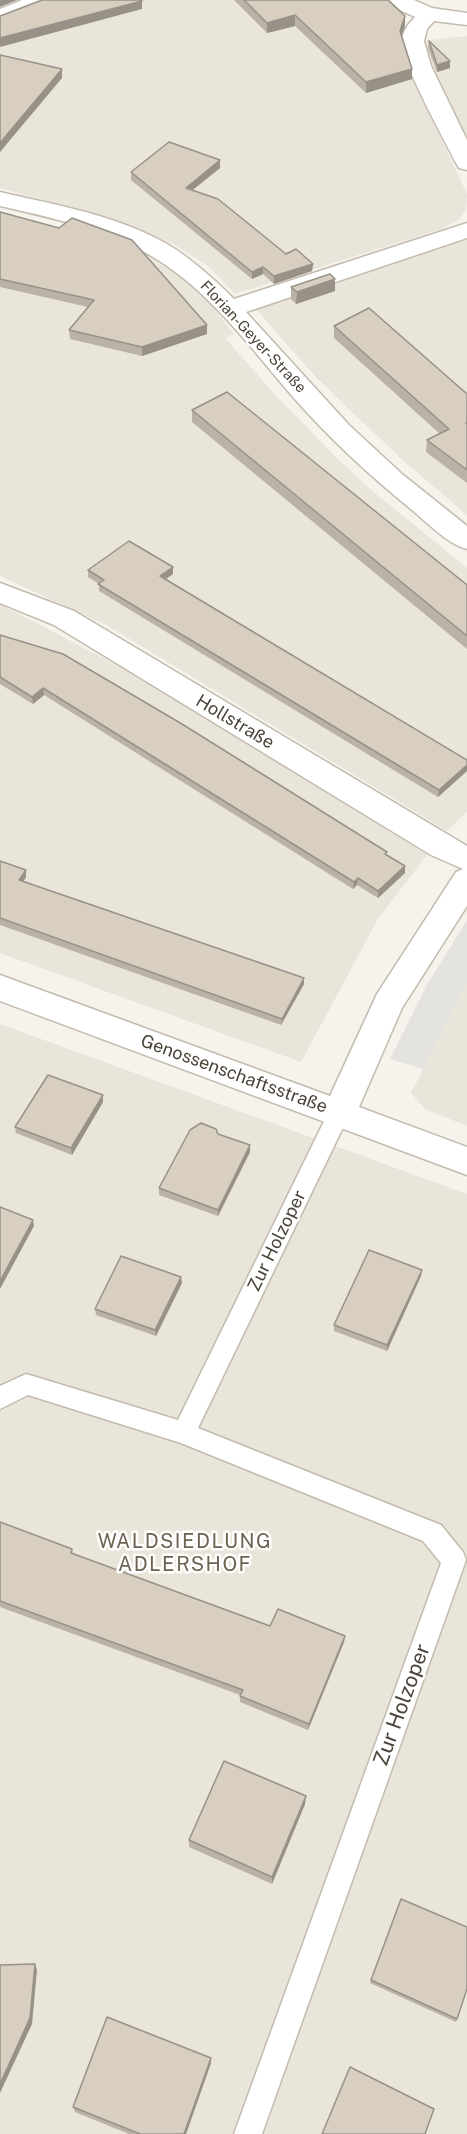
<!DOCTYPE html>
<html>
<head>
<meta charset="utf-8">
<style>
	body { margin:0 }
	canvas { display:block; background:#f6f3ec }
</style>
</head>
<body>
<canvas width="467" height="2134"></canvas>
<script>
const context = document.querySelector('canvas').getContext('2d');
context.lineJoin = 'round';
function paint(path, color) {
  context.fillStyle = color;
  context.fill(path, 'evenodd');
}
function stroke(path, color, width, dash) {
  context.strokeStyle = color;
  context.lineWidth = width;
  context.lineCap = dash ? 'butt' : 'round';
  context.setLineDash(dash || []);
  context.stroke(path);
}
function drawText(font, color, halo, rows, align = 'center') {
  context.font = font + ' "Public Sans",sans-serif';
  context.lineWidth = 5;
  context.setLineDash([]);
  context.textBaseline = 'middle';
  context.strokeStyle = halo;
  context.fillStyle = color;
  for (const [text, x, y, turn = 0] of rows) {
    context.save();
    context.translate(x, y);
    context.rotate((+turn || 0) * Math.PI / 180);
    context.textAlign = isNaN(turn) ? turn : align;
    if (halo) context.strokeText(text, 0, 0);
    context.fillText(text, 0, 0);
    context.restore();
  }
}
paint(new Path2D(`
	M 99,0 L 377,0 L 393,16 L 414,79 L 467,194 L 466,210 L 458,220 L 441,229 L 235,294 L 208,266 L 173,244 L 131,225 L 0,188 L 0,36 Z
	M 467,36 L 467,150 L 431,77 L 423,41 Z
	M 0,213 L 134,248 L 178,275 L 212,306 L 234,334 L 225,338 L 279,399 L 338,459 L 369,488 L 467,568 L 467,811 L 447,831 L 108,626 L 0,576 Z
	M 467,238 L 467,515 L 405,462 L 356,416 L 313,374 L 255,308 Z
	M 0,604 L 141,678 L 427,855 L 378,919 L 301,1062 L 0,953 Z
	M 467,983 L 467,1126 L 425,1109 L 411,1093 Z
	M 0,1024 L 467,1194 L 467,2134 L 0,2134 Z`), '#eae5da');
paint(new Path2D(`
	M 467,920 L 467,983 L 423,1069 L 390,1059 L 428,983 Z`), '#e5e3e0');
const service = new Path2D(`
	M 339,1104 L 347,1107 L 350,1113 L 198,1428 L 441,1525 L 463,1552 L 466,1560 L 262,2134 L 234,2134 L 441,1563 L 423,1541 L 181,1443 L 28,1395 L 0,1409 L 0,1386 L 26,1374 L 178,1420 L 331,1107 Z`);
const minor = new Path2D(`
	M 22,0 L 51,0 L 47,4 L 0,23 L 0,9 Z
	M 389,0 L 414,0 L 432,8 L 467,13 L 467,25 L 434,21 L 427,29 L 424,41 L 431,66 L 467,140 L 467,170 L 459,168 L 456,163 C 444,138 402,65 402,41 C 402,32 409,23 415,17 L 400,10 Z
	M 0,192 C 56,205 116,215 167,244 C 192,259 214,279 234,299 L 467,223 L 467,238 L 246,312 L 349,425 L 402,474 L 467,526 L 467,549 C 446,543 428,523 412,510 C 369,475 329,438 293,397 C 255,353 220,305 174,271 C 122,232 61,220 0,206 Z
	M 0,583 L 74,611 L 467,846 L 467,906 L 402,1008 L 359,1107 L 467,1147 L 467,1175 L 0,1001 L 0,975 L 330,1096 L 377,994 L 456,872 L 463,869 L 431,855 L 54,625 L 0,603 Z`);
stroke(service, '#c2bbae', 3);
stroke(minor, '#c2bbae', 3);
paint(service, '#fff');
paint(minor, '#fff');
paint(new Path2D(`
	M 234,0 L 388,0 L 405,16 L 405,26 L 402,35 L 412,69 L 412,79 L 366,93 L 295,26 L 267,33 Z
	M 429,41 L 450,61 L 450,68 L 437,72 L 428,48 Z
	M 220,168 L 193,190 L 286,254 L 313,264 L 312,271 L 274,284 L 263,274 L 252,279 L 131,180 L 131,172 Z
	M 0,212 L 207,334 L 142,356 L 70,339 L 69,330 L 88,307 L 0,287 Z
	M 335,279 L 335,291 L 296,304 L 291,299 L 291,287 Z
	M 334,326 L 467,394 L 467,483 L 426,452 L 427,440 L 440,434 L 334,338 Z
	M 192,410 L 467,585 L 467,649 L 192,422 Z
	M 173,567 L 173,574 L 166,579 L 467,760 L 467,771 L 438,797 L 99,591 L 99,584 L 88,577 L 88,570 Z
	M 0,635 L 387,852 L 386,854 L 405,873 L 378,898 L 357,885 L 353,889 L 44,695 L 33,704 L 0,684 Z
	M 0,861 L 26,870 L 26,877 L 23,881 L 304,984 L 281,1025 L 0,925 Z
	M 103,1102 L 72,1155 L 16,1133 L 15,1127 Z
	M 250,1145 L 250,1152 L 218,1216 L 159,1195 L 159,1188 Z
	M 421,1276 L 387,1351 L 334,1331 L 334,1325 Z
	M 182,1283 L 156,1336 L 96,1315 L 95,1309 Z
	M 0,1522 L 72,1549 L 73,1554 L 270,1626 L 345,1636 L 344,1642 L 308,1730 L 240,1702 L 240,1695 L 0,1607 Z
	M 306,1796 L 305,1804 L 272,1884 L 189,1847 L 189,1840 Z
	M 371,1980 L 467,1989 L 456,2022 L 370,1983 Z
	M 211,2063 L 186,2134 L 129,2134 L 75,2112 L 73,2107 Z`), '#bab2a6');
paint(new Path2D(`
	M 0,0 L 17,0 L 0,7 Z
	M 142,1 L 142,9 L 0,47 L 0,38 Z
	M 295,15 L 295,26 L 267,33 L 267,23 Z
	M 405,16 L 405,26 L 400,41 L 400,31 Z
	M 450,61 L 450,68 L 437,72 L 437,65 Z
	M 62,69 L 62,78 L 0,152 L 0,143 Z
	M 412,69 L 412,79 L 366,93 L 366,82 Z
	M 220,160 L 220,168 L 186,195 L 186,188 Z
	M 313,264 L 312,271 L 274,284 L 274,276 Z
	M 263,267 L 263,274 L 252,279 L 252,272 Z
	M 335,279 L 335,291 L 296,304 L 297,292 Z
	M 207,325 L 207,334 L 142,356 L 142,347 Z
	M 173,567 L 173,574 L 160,583 L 160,576 Z
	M 43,688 L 44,695 L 33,704 L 32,697 Z
	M 467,765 L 467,771 L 438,797 L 439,790 Z
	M 405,866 L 405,873 L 378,898 L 378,891 Z
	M 26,870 L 26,877 L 20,887 L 19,880 Z
	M 358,878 L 357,885 L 353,889 L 354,882 Z
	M 304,978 L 304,984 L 281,1025 L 282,1019 Z
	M 103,1095 L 103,1102 L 72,1155 L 71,1148 Z
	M 250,1145 L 250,1152 L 218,1216 L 218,1210 Z
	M 33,1220 L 34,1226 L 0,1289 L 0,1281 Z
	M 422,1270 L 421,1276 L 387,1351 L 387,1345 Z
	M 181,1277 L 182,1283 L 156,1336 L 155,1330 Z
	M 345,1636 L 344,1642 L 308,1730 L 309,1724 Z
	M 306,1796 L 305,1804 L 272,1884 L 272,1877 Z
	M 35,1964 L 37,1970 L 32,2024 L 0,2093 L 0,2084 Z
	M 211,2058 L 211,2063 L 186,2134 L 184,2134 Z`), '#979187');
const building = new Path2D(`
	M 42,0 L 141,0 L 142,1 L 0,38 L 0,16 Z
	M 244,0 L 388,0 L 405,16 L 400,31 L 412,69 L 366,82 L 295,15 L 267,23 Z
	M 429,41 L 450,61 L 437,65 Z
	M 0,55 L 62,69 L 0,143 Z
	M 169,142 L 220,160 L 186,188 L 218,199 L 286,254 L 296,249 L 313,264 L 274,276 L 263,267 L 252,272 L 131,172 Z
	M 0,212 L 59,228 L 72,218 L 132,240 L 207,325 L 142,347 L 69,330 L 94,300 L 0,279 Z
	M 330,274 L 335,279 L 297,292 L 291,287 Z
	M 369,308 L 467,394 L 467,422 L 466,423 L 467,424 L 467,470 L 427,440 L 449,429 L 334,326 Z
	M 227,392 L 467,585 L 467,636 L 192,410 Z
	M 129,541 L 173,567 L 160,576 L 467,760 L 467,765 L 439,790 L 98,584 L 104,580 L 88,570 Z
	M 0,635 L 63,654 L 182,724 L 387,852 L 385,854 L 405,866 L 378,891 L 358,878 L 354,882 L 43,688 L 32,697 L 0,677 Z
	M 0,861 L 26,870 L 19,880 L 304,978 L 282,1019 L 0,918 Z
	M 48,1075 L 103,1095 L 71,1148 L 15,1127 Z
	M 201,1123 L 216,1129 L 218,1134 L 250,1145 L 218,1210 L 159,1188 L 190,1130 Z
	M 0,1207 L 33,1220 L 0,1281 Z
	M 369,1250 L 422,1270 L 387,1345 L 334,1325 Z
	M 121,1256 L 181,1277 L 155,1330 L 95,1309 Z
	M 0,1522 L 72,1549 L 71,1553 L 270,1626 L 278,1609 L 345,1636 L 309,1724 L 240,1696 L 243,1690 L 0,1601 Z
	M 224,1761 L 306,1796 L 272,1877 L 189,1840 Z
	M 401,1899 L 467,1927 L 467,1989 L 457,2019 L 371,1980 Z
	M 35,1964 L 30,2018 L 0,2084 L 0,1965 Z
	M 107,2017 L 211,2058 L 184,2134 L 140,2134 L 73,2107 Z
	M 350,2067 L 434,2109 L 425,2134 L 322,2134 Z`);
paint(building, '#d8cfc1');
stroke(building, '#979187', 1.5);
drawText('15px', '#4b4439', '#fff', [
	["Florian-Geyer-Straße",253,337,47]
]);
drawText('18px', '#4b4439', '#fff', [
	["Hollstraße",235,722,31],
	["Genossenschaftsstraße",234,1074,20],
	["Zur Holzoper",277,1241,-64]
]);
context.letterSpacing = '1.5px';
drawText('20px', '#6e6250', '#fff', [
	["WALDSIEDLUNG",185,1542],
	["ADLERSHOF",185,1565]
]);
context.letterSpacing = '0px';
drawText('21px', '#4b4439', '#fff', [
	["Zur Holzoper",402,1705,-70]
]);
</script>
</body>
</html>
